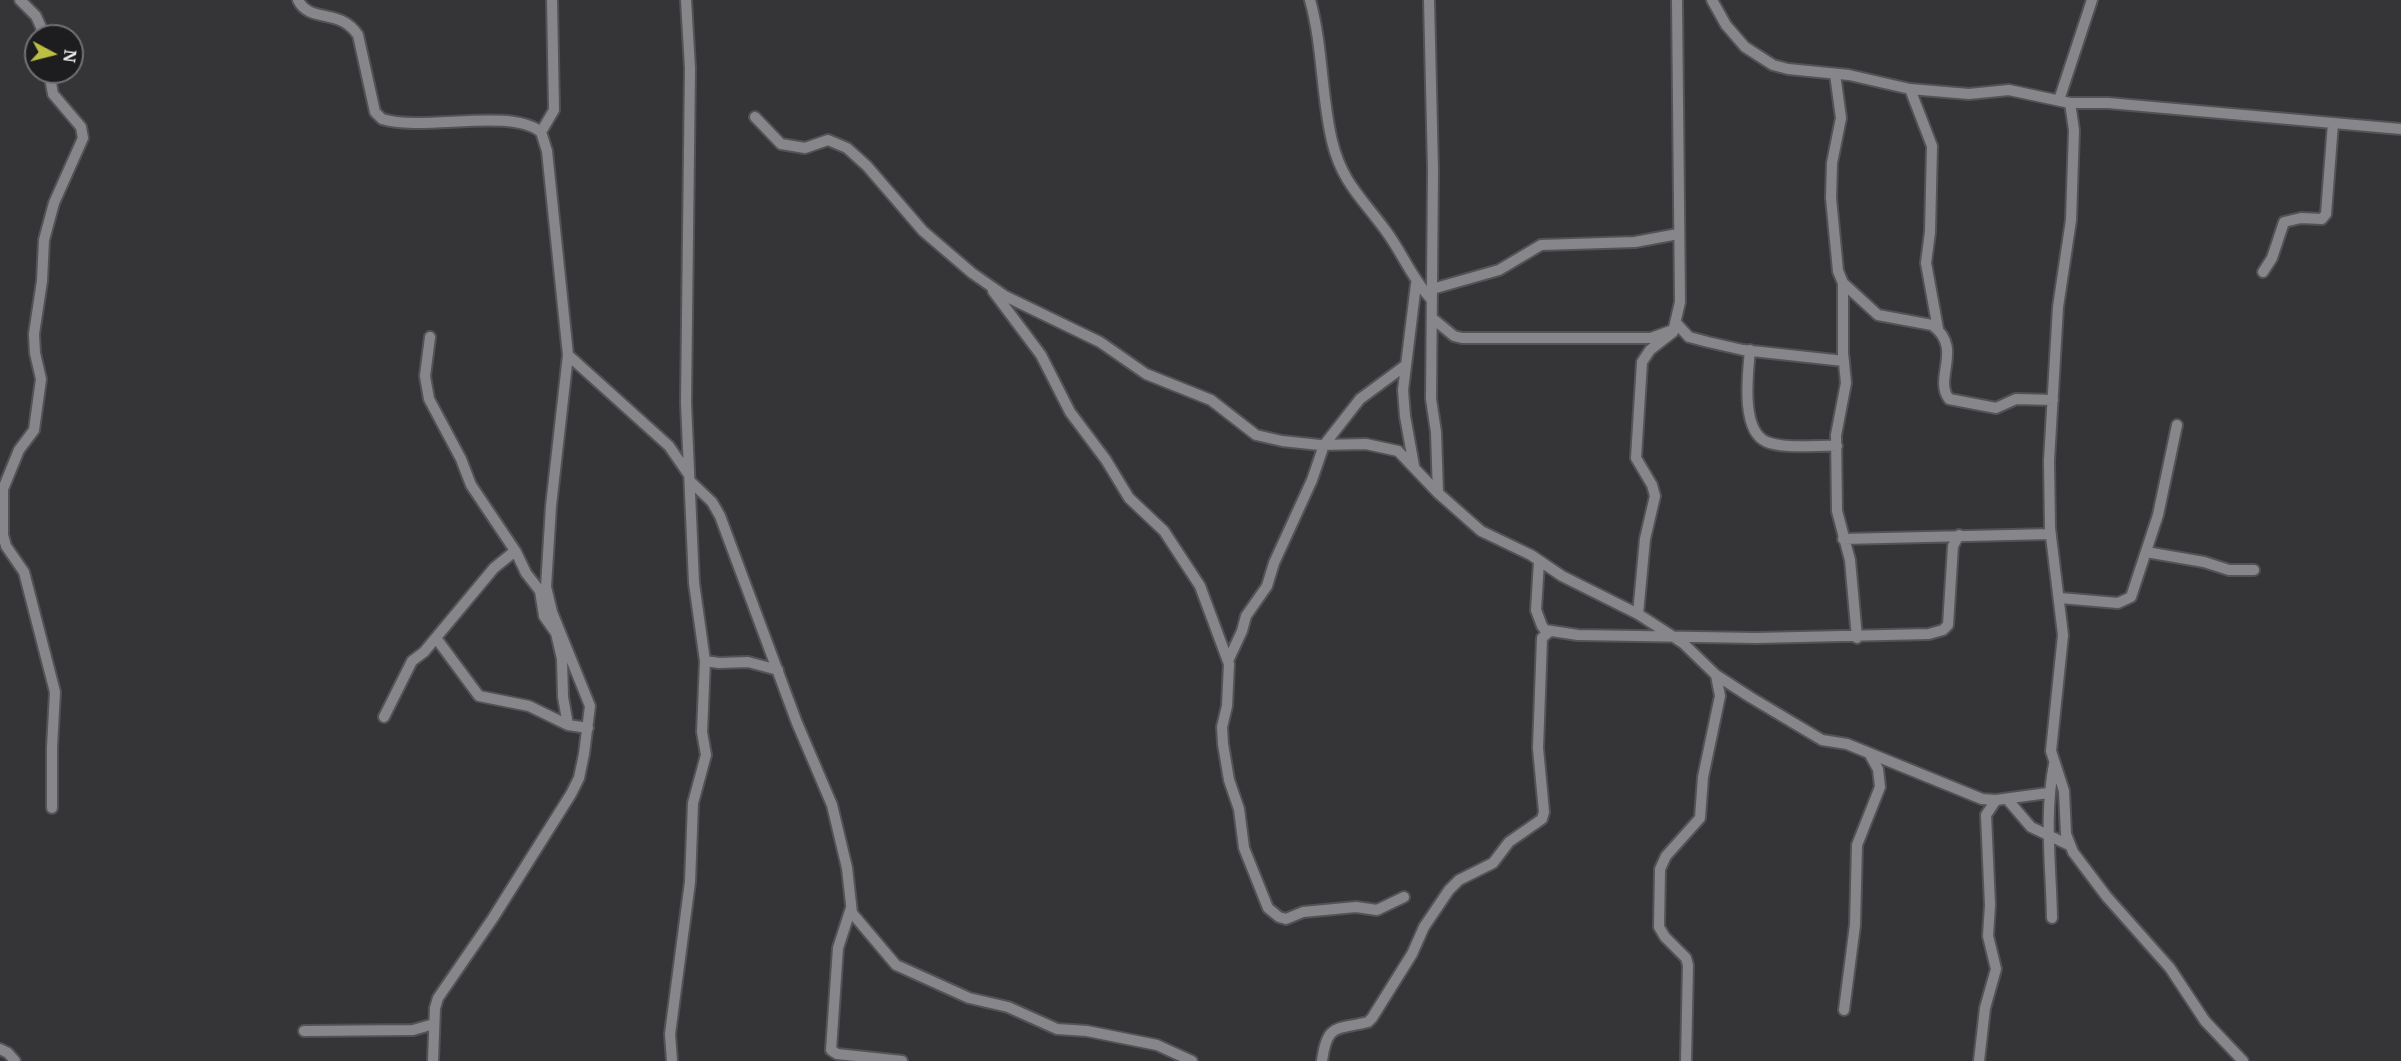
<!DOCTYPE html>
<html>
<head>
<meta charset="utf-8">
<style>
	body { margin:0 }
	#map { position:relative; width:2401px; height:1061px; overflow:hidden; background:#353538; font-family:Merriweather,serif }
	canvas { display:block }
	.north { position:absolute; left:24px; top:24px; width:60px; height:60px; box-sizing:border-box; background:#1d1c1e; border:2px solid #717072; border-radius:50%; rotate:97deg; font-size:16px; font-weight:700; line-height:24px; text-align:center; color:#eeeef0 }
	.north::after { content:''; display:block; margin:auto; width:21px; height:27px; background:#bcbf44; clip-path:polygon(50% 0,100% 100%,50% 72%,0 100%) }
</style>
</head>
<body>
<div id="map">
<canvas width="2401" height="1061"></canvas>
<div class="north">N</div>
</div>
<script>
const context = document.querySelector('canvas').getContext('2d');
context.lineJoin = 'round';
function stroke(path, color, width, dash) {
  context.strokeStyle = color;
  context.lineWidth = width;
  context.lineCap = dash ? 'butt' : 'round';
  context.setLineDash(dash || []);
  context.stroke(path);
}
const minor = new Path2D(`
	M 20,0 L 36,16 L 45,36
	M 298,0 C 310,24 339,7 358,35 L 375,112 L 382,119 C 424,132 509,107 541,132 L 547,151 L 568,355 L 669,446 L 689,475
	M 1310,0 C 1323,46 1321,95 1332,141 C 1342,183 1363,199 1386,231 C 1403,254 1412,279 1432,300
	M 1429,0 L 1433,170 L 1431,399 L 1436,432 L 1438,493
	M 1712,0 L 1726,25 L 1745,47 L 1773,65 L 1788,69 L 1849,75 L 1910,89 L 1969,94 L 2009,90 L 2070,103 L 2108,103 L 2401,129
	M 49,72 L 53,94 L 81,127 L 83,138 L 54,203 L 44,240 L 42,281 L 34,334 L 35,353 L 41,379 L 34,430 L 19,450 L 3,489 L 3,535 L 6,546 L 24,572 L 55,692 L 52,747 L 52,808
	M 1835,74 L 1841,118 L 1832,163 L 1831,198 L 1838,271 L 1843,283 L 1878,315 L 1932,325 C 1964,348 1933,378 1949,399 L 1996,408 L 2016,399 L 2053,400
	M 1910,89 L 1932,146 L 1930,232 L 1926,263 L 1938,329
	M 2059,100 L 2092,0
	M 2070,103 L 2074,130 L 2071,220 L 2058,307 L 2049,461 L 2050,528 L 2063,635 L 2051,751 L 2064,791 L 2066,834 L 2073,852 L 2107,897 L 2170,968 L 2205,1021 L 2243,1061
	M 755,117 L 781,144 L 805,148 L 828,140 L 847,148 L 867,166 L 923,231 L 972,273 L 1005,296 L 1100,342 L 1146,374 L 1211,400 L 1256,435 L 1282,441 L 1320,445 L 1366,444 L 1398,451 L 1438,493 L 1481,531 L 1531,555 L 1562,576 L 1638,614 L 1683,643 L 1716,675 L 1750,697 L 1822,740 L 1847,744 L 1982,799 L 1996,800 L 2048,793
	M 541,132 L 554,110 L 552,0
	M 2263,272 L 2272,258 L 2284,222 L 2301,218 L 2322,219 L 2326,214 L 2333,123
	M 1843,283 L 1843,353 L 1846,383 L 1836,435 L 1837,511 L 1850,560 L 1857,638
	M 1432,289 L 1499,270 L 1541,245 L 1635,242 L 1678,234
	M 993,291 L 1041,355 L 1070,412 L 1106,460 L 1129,498 L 1164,531 L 1200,586 L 1229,664 L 1227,706 L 1222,727 L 1223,744 L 1229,780 L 1239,809 L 1244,848 L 1268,908 L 1279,917 L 1286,919 L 1303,912 L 1356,907 L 1377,910 L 1404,897
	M 1432,318 L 1454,336 L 1462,338 L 1651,338 L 1670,331
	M 1677,324 L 1689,337 L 1708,342 L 1743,350 L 1844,361
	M 430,337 L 425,376 L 429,399 L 461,459 L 471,485 L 516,552 L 526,573 L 540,591 L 544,616 L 556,633 L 562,659 L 563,697 L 568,725
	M 1750,350 C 1748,373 1740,431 1767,442 C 1784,449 1818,445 1837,446
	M 1414,466 L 1405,416 L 1403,390 L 1416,284
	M 691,482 L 712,502 L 720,516 L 797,723 L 832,805 L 847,868 L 852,913 L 896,965 L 969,998 L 1008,1007 L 1057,1029 L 1087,1031 L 1157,1045 L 1192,1061
	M 1843,539 L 2051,534
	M 2146,552 L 2204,562 L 2229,570 L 2254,570
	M 1539,562 L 1536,610 L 1542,626 L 1545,630 L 1578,635 L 1756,638 L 1929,634 L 1943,630 L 1948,625 L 1953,546 L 1959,535
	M 2060,598 L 2118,603 L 2131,597 L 2158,515 L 2177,425
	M 1638,614 L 1645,539 L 1655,496 L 1652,485 L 1636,458 L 1642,362 L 1650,350 L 1673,332 L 1680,302 L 1677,0
	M 436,638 L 479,696 L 529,706 L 568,725 L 588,728
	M 705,661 L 719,663 L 748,662 L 778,670
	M 1228,661 L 1242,631 L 1246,616 L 1267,586 L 1274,563 L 1312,480 L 1324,445 L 1360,399 L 1406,365
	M 384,717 L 412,661 L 424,652 L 494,568 L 515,551
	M 2007,799 L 2031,827 L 2069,845
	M 851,908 L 838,948 L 831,1050 L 837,1054 L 902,1061
	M 2052,918 C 2051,866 2044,816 2054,764
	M 1844,1010 L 1855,925 L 1857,845 L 1880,787 L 1878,769 L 1869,753
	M 304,1031 L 413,1030 L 434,1024
	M 0,1049 L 8,1053 L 15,1061
	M 433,1061 L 435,1008 L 438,998 L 493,918 L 571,794 L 579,778 L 584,754 L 590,706 L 552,612 L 546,587 L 551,506 L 568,355
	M 672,1061 L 670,1034 L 690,882 L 693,803 L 706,755 L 702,732 L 705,661 L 694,583 L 686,403 L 690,68 L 686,0
	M 1322,1061 C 1327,1023 1336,1030 1368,1022 L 1372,1018 L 1412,954 L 1424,927 L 1449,890 L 1459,880 L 1493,863 L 1509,842 L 1542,819 L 1544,812 L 1538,748 L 1542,638 L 1550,631
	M 1686,1061 L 1688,965 L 1686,958 L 1665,937 L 1659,927 L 1660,869 L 1666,856 L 1700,818 L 1703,777 L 1720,696 L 1716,675
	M 1979,1061 L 1985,1008 L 1996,969 L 1988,936 L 1990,905 L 1986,815 L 1996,800`);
stroke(minor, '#535355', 14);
stroke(minor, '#87868a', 10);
</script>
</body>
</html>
